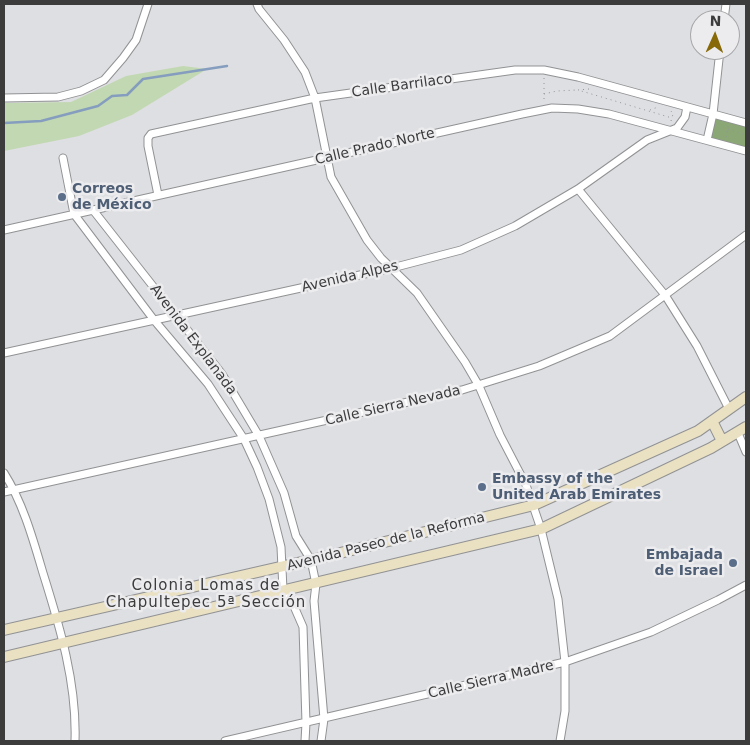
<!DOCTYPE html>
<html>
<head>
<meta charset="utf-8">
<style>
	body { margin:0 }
	#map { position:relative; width:750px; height:745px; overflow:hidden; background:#dedfe2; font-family:"DejaVu Sans",sans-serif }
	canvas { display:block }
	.frame { position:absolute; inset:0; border:5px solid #3c3c3d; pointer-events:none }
	.north { position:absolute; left:690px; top:10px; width:50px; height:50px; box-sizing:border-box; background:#ececef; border:1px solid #a6a6a8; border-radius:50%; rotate:2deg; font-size:14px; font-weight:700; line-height:20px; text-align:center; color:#3c3c3d }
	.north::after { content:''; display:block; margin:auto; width:18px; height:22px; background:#876a07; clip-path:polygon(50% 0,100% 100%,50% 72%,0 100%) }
</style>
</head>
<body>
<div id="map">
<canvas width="750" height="745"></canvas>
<div class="frame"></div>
<div class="north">N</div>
</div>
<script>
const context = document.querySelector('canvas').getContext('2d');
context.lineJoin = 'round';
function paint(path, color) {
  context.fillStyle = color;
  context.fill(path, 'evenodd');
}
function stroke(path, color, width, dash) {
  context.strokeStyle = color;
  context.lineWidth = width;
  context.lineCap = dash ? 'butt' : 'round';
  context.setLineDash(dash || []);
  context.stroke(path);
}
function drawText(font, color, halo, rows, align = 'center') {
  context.font = font + ' "DejaVu Sans",sans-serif';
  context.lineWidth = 5;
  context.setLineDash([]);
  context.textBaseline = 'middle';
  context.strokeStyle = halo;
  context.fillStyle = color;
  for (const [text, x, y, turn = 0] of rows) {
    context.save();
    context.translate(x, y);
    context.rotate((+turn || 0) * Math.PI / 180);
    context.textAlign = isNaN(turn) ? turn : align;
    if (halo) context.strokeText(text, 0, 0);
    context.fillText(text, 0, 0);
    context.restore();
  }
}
paint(new Path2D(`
	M 183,66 L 207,69 L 132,115 L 79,136 L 4,151 L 4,103 L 71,102 L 126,76 Z`), '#c2d8b2');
paint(new Path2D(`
	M 713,114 L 746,123 L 746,152 L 707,140 Z`), '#8ba775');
stroke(new Path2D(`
	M 4,123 L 41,121 L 98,106 L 112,96 L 127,95 L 143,79 L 227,66`), '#859dbe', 2.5);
const minor = new Path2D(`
	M 257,4 L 259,9 L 284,40 L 305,72 L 315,98 L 331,177 L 367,240 L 381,258 L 417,293 L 465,362 L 479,386 L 500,435 L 526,485 L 541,529 L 558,599 L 565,662 L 565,711 L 560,741
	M 724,20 L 726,4
	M 4,98 L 58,97 L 81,91 L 104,80 L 123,58 L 136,40 L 148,4
	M 707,140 L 713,114 L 720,50
	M 63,158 L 74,214 L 154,320 L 208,384 L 244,439 L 257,467 L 269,499 L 281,547 L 283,590 L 293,604 L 303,627 L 306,723 L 305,741
	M 578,189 L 665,295 L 697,346 L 729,409
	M 158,195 L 148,146 L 148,138 L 151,134 L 315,98 L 515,70 L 544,70 L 578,77 L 746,123
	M 93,210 L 222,374 L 259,436 L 284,493 L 296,536 L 311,560 L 316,584 L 314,601 L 324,719 L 321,741
	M 4,230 L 522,114 L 552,108 L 578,109 L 609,114 L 746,151
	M 4,353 L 392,268 L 461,250 L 515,226 L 578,189 L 647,140 L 677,128 L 685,117 L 687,107
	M 738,433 L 746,452
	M 4,473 C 23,503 33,539 43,573 C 60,627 77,684 75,741
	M 4,492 L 462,390 L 539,366 L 610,336 L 746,235
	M 225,741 L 565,662 L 651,632 L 718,600 L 746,585`);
const secondary = new Path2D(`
	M 712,421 L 722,441
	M 4,630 L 328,556 L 534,505 L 698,431 L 746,397
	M 4,657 L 541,529 L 711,448 L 746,427`);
stroke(minor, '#919294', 9);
stroke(secondary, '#919294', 12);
stroke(new Path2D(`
	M 544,78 L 544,102
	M 589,89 L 578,90 L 672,118
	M 544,94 L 557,91 L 577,90
	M 650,110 L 658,107
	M 671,121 L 673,114 L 671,111
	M 728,129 L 746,135
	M 726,137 L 728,126`), '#939496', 1, [1, 4]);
stroke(minor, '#fff', 7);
stroke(secondary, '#eae0c2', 10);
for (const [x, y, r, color] of [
	[62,197,5,"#5c6f8a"],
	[482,487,5,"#5c6f8a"],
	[733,563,5,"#5c6f8a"]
]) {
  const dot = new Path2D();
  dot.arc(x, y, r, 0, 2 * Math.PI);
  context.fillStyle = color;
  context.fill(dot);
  stroke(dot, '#ececef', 2);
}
drawText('14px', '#3c3c3d', '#ececef', [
	["Calle Barrilaco",402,86,-8],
	["Calle Prado Norte",375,147,-13],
	["Avenida Alpes",350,277,-13],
	["Avenida Explanada",193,340,53],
	["Calle Sierra Nevada",393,406,-13],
	["Avenida Paseo de la Reforma",386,542,-14],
	["Calle Sierra Madre",491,680,-13]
]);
drawText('bold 14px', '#4e5e75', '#ececef', [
	["Correos",72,189],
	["de México",72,205],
	["Embassy of the",492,479],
	["United Arab Emirates",492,495],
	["Embajada",723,555,"right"],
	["de Israel",723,571,"right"]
], 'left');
context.letterSpacing = '1px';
drawText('15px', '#3c3c3d', '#ececef', [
	["Colonia Lomas de",206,586],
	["Chapultepec 5ª Sección",206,603]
]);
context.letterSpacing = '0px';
</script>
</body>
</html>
